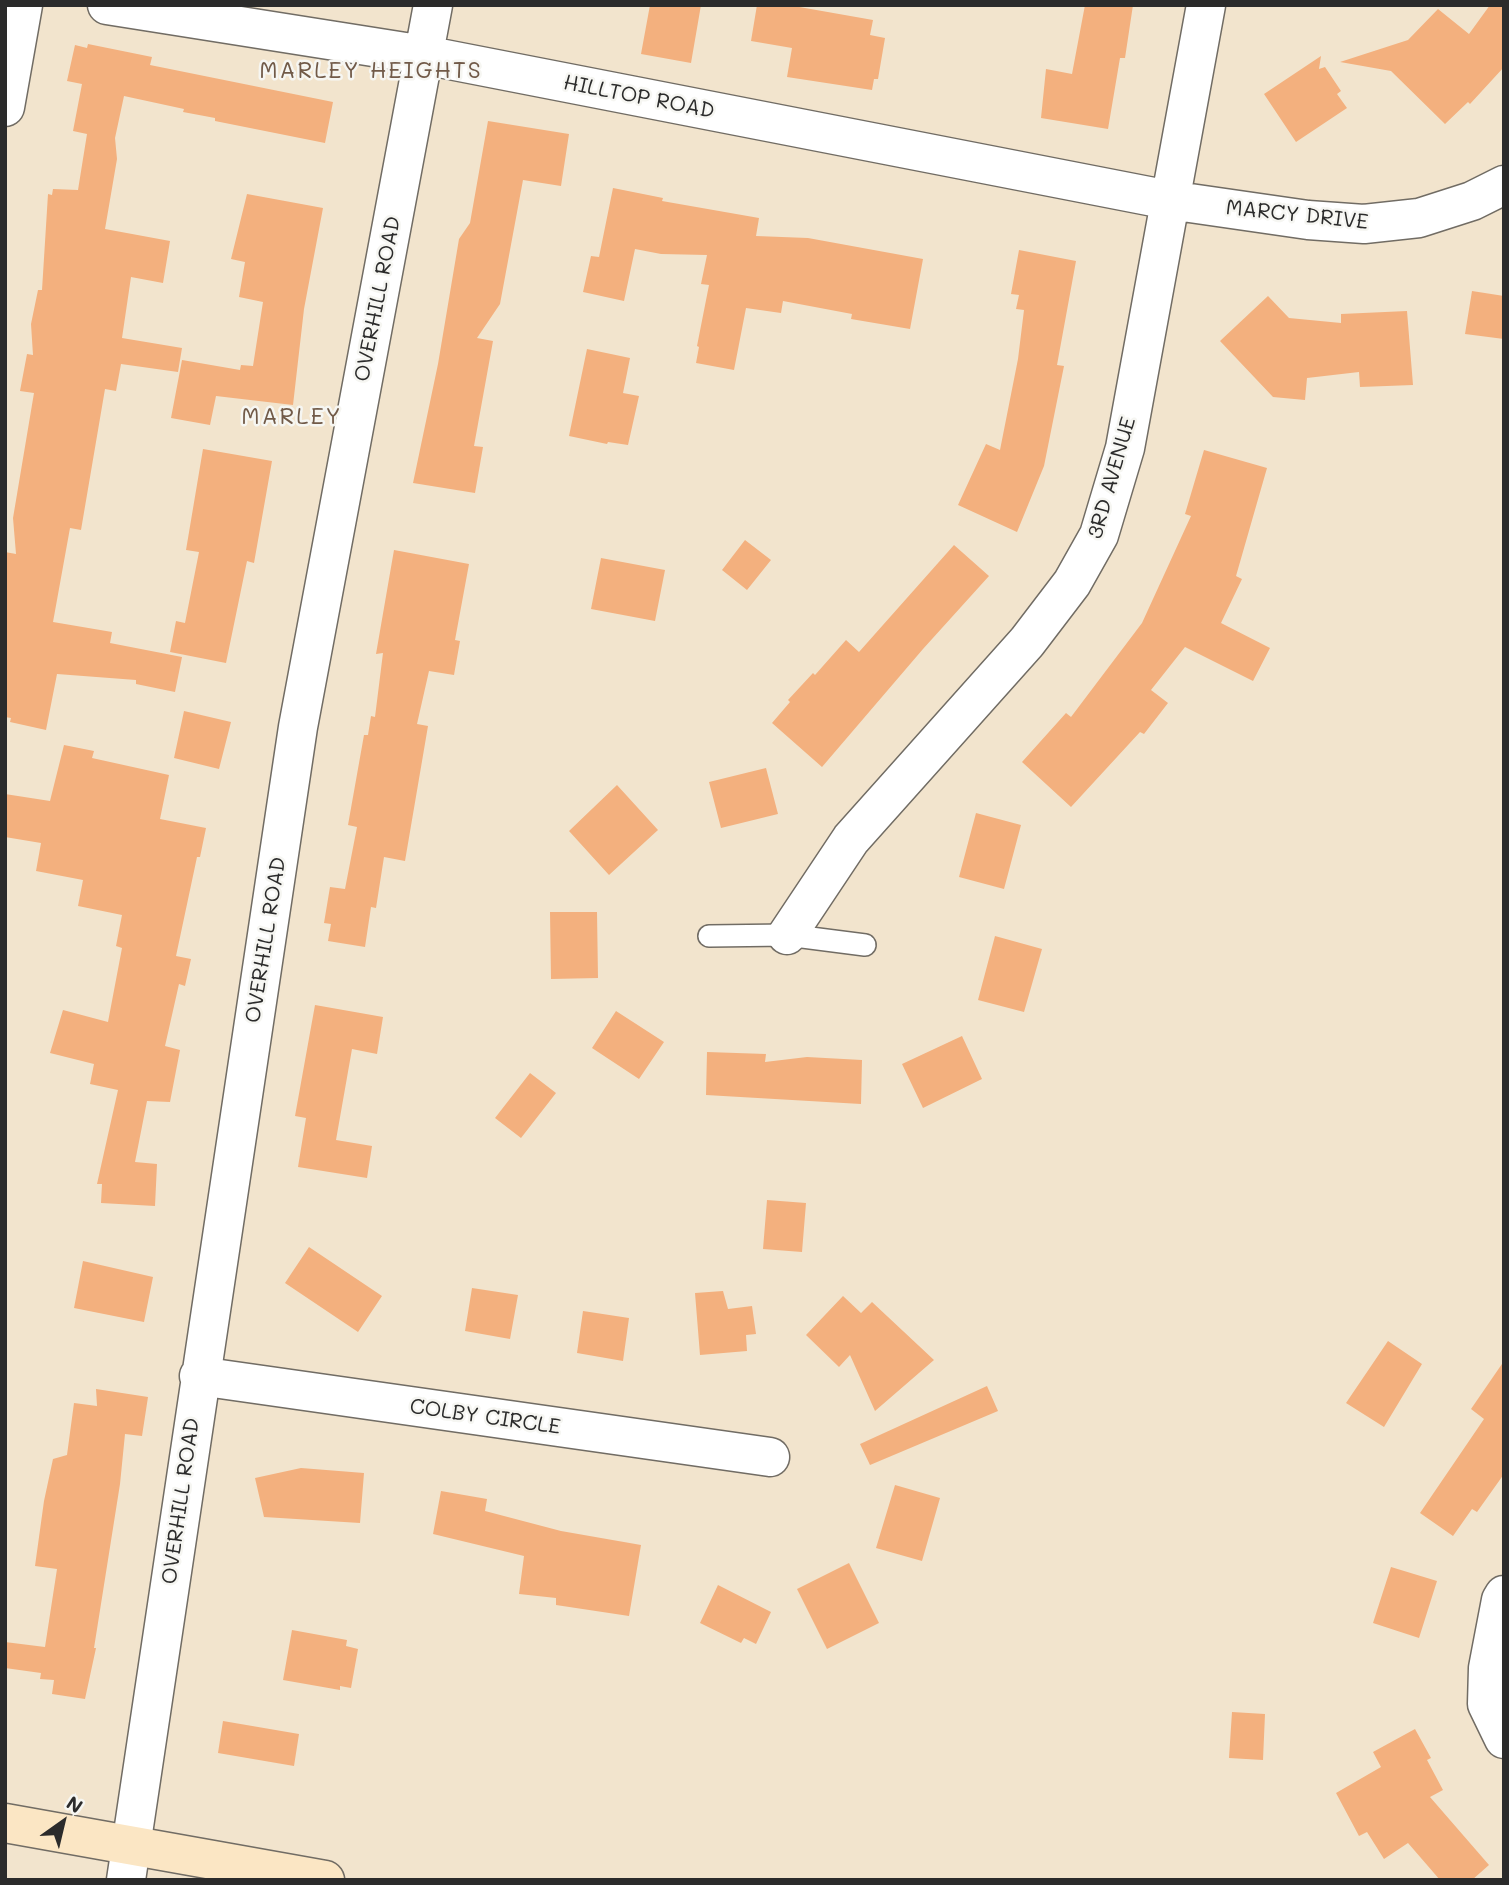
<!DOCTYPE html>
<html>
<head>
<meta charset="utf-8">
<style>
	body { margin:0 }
	#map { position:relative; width:1509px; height:1885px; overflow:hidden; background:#f2e4cd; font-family:Mali,sans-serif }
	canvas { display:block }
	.frame { position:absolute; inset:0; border:7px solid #2b2b2b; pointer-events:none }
	.north { position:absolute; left:28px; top:1787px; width:70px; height:70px; -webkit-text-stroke:5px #f6f6f2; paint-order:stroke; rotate:34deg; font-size:19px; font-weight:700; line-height:28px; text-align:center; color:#2b2b2b }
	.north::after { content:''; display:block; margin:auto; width:24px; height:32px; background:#2b2b2b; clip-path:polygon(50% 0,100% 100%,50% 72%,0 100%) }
</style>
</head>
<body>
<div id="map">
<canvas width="1509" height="1885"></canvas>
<div class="frame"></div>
<div class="north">N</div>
</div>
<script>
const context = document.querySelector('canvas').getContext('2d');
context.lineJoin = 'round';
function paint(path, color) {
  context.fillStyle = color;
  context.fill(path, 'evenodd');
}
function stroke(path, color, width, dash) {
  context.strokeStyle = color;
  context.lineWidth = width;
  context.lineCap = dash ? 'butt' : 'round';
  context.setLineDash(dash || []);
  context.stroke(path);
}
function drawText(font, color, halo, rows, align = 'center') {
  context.font = font + ' Mali,sans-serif';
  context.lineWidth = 5;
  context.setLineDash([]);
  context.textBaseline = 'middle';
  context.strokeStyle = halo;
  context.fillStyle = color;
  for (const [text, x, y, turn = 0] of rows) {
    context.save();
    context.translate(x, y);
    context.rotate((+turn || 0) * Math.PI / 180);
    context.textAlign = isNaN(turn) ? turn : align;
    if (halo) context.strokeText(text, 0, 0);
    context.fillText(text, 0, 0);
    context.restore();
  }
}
paint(new Path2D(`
	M 650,5 L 701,5 L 691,63 L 641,54 Z
	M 757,5 L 788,5 L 873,20 L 870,35 L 885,38 L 878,79 L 874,79 L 872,90 L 787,77 L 792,48 L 751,41 Z
	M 1085,5 L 1133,5 L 1125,58 L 1120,58 L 1108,129 L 1041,118 L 1046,69 L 1072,74 Z
	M 1490,5 L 1504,5 L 1504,67 L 1470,104 L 1468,102 L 1445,124 L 1391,71 L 1340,62 L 1408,40 L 1438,9 L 1469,34 Z
	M 88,44 L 152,57 L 150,65 L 333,102 L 325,143 L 215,121 L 215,118 L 183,112 L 184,109 L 124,96 L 115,138 L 117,159 L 105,229 L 170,241 L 163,283 L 131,277 L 122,338 L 182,348 L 178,372 L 121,364 L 116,391 L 105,389 L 81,530 L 70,528 L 53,622 L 112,632 L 110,643 L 182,657 L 175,692 L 136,684 L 136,680 L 57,674 L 46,730 L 10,722 L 11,718 L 5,717 L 5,552 L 16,554 L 13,518 L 34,393 L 20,391 L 27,354 L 33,355 L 31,324 L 38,290 L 42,290 L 48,194 L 52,195 L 53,189 L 78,190 L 87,134 L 73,131 L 82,84 L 67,81 L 75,45 L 87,48 Z
	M 1321,56 L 1319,69 L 1325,67 L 1341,91 L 1337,94 L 1347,108 L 1296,142 L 1264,94 Z
	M 488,121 L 569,134 L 561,186 L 523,180 L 500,304 L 477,338 L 493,341 L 474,446 L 483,447 L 475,493 L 413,483 L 438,364 L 459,239 L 470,223 Z
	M 613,188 L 663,198 L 662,201 L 759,218 L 756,236 L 808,238 L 923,259 L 910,329 L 851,319 L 852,314 L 783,301 L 781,313 L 746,308 L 734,370 L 696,363 L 699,347 L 697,346 L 709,285 L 701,284 L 707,255 L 661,254 L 635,249 L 624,301 L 583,292 L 591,256 L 599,257 Z
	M 247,194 L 323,208 L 304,309 L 293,405 L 216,396 L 210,425 L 171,418 L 182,360 L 240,370 L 241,365 L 253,366 L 263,302 L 239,297 L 245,262 L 231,259 Z
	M 1019,250 L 1076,261 L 1057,365 L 1064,366 L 1044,466 L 1017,532 L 958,505 L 986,444 L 1000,450 L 1018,359 L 1024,310 L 1016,309 L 1019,295 L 1011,294 Z
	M 1472,291 L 1504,296 L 1504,339 L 1465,334 Z
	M 1268,296 L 1289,318 L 1341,323 L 1341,314 L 1407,311 L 1413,385 L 1360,387 L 1359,372 L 1307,378 L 1305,400 L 1273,397 L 1220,341 Z
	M 587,349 L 630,358 L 623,393 L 639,396 L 628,445 L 608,442 L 607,444 L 569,436 Z
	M 203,449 L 272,461 L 254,563 L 247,561 L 226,663 L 170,652 L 176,621 L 185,623 L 199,552 L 186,550 Z
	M 1204,450 L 1267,468 L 1236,576 L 1242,579 L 1221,623 L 1270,648 L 1253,681 L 1185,647 L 1151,690 L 1168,703 L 1144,734 L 1140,732 L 1071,807 L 1022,762 L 1066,713 L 1071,717 L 1142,623 L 1191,516 L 1185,514 Z
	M 745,540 L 771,560 L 747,590 L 722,570 Z
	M 954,545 L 989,576 L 923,649 L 822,767 L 772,723 L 790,702 L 788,700 L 813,673 L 815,675 L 846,640 L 859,652 Z
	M 394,550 L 469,564 L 455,640 L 460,641 L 454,675 L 429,671 L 417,724 L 428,726 L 405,861 L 384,857 L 376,908 L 371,907 L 365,947 L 328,941 L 331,924 L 324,923 L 330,887 L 345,889 L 357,827 L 348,825 L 364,735 L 368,735 L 371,716 L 375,717 L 383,653 L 376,654 Z
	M 601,558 L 665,570 L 655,621 L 591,609 Z
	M 184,711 L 231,722 L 219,769 L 174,758 Z
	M 64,745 L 94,751 L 92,758 L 169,775 L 160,819 L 206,828 L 200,857 L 197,857 L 176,956 L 191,959 L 185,986 L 179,984 L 165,1046 L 180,1050 L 170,1102 L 147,1101 L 135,1162 L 157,1164 L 155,1206 L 101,1203 L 102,1184 L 97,1184 L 118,1090 L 90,1084 L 94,1064 L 50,1053 L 63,1010 L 108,1022 L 122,948 L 116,946 L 122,915 L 78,906 L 83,880 L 36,871 L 41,843 L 5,837 L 5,794 L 50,801 Z
	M 766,768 L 778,814 L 721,828 L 709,782 Z
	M 617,785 L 658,830 L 609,875 L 569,831 Z
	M 976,813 L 1021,825 L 1004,889 L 959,877 Z
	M 550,912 L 597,912 L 598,978 L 551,979 Z
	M 995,936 L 1042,949 L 1024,1012 L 978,1000 Z
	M 315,1005 L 383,1017 L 377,1054 L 352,1049 L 336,1140 L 372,1146 L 367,1178 L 298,1167 L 306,1118 L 295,1116 Z
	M 616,1011 L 664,1042 L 639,1079 L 592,1048 Z
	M 962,1036 L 982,1079 L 923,1108 L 902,1064 Z
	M 707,1052 L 766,1054 L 765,1062 L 807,1057 L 862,1060 L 861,1104 L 706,1095 Z
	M 530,1073 L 556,1093 L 521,1138 L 495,1118 Z
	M 767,1200 L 806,1203 L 802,1252 L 763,1249 Z
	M 309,1247 L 382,1296 L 358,1332 L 285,1283 Z
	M 83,1261 L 153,1277 L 144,1322 L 74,1308 Z
	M 472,1288 L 518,1295 L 510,1339 L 465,1331 Z
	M 723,1291 L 728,1309 L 752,1306 L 756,1334 L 746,1335 L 747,1351 L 700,1355 L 695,1293 Z
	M 843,1296 L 861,1313 L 872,1302 L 934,1360 L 875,1411 L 850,1355 L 839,1367 L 806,1335 Z
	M 583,1311 L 629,1318 L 623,1361 L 577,1353 Z
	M 1388,1341 L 1422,1364 L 1384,1427 L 1346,1403 Z
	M 1504,1361 L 1504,1474 L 1477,1512 L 1472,1509 L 1453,1536 L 1420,1513 L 1484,1419 L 1471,1409 Z
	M 987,1386 L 998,1411 L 870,1465 L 860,1444 Z
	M 96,1389 L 148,1397 L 142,1436 L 125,1434 L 120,1484 L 94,1648 L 96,1648 L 85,1699 L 52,1694 L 54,1680 L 40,1679 L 41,1673 L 5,1668 L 5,1642 L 45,1647 L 57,1569 L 35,1566 L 44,1501 L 53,1459 L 67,1455 L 74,1403 L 97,1406 Z
	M 301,1468 L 364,1473 L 360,1523 L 264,1517 L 255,1478 Z
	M 895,1485 L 940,1498 L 922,1561 L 876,1548 Z
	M 441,1491 L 487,1499 L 485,1511 L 561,1531 L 641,1545 L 629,1616 L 556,1605 L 556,1598 L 519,1594 L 524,1556 L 433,1534 Z
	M 849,1563 L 879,1623 L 827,1649 L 797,1589 Z
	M 1391,1567 L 1437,1581 L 1419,1638 L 1373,1623 Z
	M 718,1585 L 771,1612 L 756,1644 L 744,1638 L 741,1643 L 700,1623 Z
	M 292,1630 L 347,1640 L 346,1646 L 358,1649 L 351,1688 L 340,1686 L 340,1690 L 283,1680 Z
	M 1232,1712 L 1265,1714 L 1263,1760 L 1229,1758 Z
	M 223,1721 L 299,1734 L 294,1766 L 218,1753 Z
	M 1415,1729 L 1431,1758 L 1427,1760 L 1443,1790 L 1430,1797 L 1489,1865 L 1472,1880 L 1440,1880 L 1408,1843 L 1384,1859 L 1367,1832 L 1359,1836 L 1336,1793 L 1381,1767 L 1373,1752 Z`), '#f3b07e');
const lane = new Path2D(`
	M 709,936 L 787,935 L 865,945`);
const street = new Path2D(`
	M 107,5 L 424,55 L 1169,200 L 1308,220 L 1364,224 L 1419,218 L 1472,201 L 1504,185
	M 5,107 L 23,5
	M 787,935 L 851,839 L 1027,642 L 1072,583 L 1099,535 L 1125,448 L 1206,5
	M 199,1376 L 770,1457
	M 1504,1595 L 1501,1600 L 1488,1668 L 1487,1704 L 1504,1739
	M 126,1880 L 298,727 L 433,5`);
const secondary = new Path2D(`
	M 5,1823 L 325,1880`);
stroke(lane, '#716c64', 24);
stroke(street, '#716c64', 41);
stroke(secondary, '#716c64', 41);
stroke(lane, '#fff', 21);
stroke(street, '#fff', 38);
stroke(secondary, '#fbe6c4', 38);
drawText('21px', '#2b2b2b', '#f6f6f2', [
	["HILLTOP ROAD",639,97,11],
	["MARCY DRIVE",1297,215,6],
	["OVERHILL ROAD",378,299,-79],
	["3RD AVENUE",1112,478,-74],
	["OVERHILL ROAD",266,940,-81],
	["COLBY CIRCLE",485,1417,8],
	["OVERHILL ROAD",181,1501,-82]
]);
context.letterSpacing = '2px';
drawText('23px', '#715a48', '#f6f6f2', [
	["MARLEY HEIGHTS",371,71],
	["MARLEY",292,417]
]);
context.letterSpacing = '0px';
</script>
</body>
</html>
